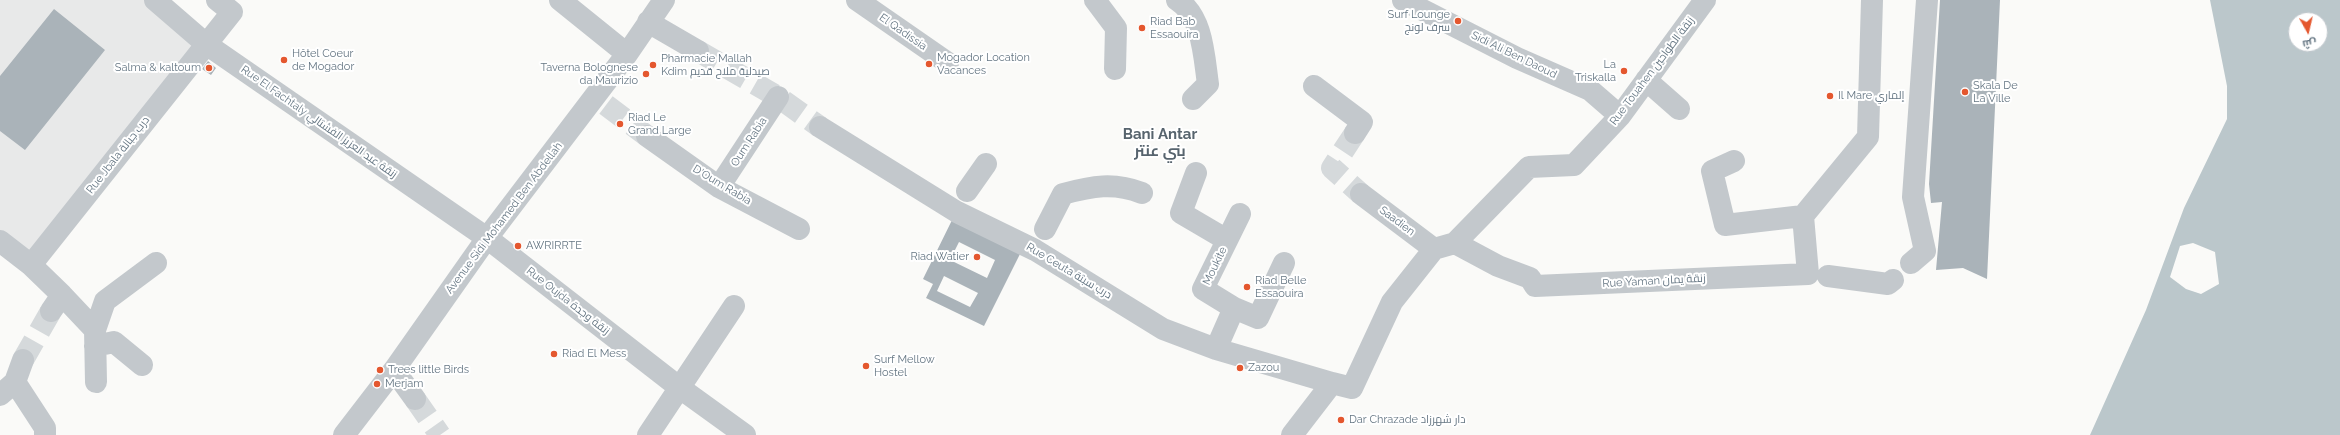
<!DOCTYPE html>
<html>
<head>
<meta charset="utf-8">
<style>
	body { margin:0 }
	#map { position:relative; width:2340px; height:435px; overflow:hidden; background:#fafaf8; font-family:Raleway,Cairo,sans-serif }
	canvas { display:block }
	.north { position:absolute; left:2288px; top:12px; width:40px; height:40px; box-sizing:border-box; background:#fff; border:1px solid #c1c8cd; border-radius:50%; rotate:172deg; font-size:11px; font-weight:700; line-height:16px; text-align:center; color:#657683 }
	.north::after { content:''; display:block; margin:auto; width:14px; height:18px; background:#e4572e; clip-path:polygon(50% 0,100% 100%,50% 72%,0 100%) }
</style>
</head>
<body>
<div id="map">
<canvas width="2340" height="435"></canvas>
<div class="north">ش</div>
</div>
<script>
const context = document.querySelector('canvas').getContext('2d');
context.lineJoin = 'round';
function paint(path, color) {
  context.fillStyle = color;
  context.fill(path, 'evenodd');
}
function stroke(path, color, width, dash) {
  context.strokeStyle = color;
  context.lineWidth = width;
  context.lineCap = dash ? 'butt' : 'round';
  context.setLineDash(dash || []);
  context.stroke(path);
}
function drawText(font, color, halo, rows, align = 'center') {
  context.font = font + ' Raleway,Cairo,sans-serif';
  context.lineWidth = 4;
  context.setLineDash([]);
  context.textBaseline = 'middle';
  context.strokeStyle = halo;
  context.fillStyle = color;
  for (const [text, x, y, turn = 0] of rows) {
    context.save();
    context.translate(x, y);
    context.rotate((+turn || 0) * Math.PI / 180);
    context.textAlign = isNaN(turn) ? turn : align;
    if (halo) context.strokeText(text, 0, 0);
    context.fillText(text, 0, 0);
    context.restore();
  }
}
paint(new Path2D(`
	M 0,0 L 159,0 L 207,40 L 31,265 L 0,241 Z`), '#e8e9e9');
paint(new Path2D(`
	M 2210,0 L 2340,0 L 2340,435 L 2090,435 L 2146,310 L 2184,208 L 2227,119 L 2227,86 ZM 2296,20 L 2320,20 L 2320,44 L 2296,44 ZM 2193,243 L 2215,252 L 2219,284 L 2201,294 L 2186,289 L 2170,277 L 2180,246 Z`), '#bbc7cb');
paint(new Path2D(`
	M 1940,0 L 2000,0 L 1987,279 L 1963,268 L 1936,270 L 1942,202 L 1931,203 L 1929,184 Z
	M 54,9 L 105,50 L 25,150 L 0,131 L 0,76 Z
	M 208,61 L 216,68 L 211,75 L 202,69 Z
	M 955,214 L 1023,248 L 984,326 L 926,298 L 933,284 L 923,279 ZM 959,242 L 995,260 L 987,278 L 950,260 ZM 944,276 L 978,293 L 970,307 L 937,291 Z`), '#aab3b9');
stroke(new Path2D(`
	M 698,51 L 778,97 L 820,127
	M 606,105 L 647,136
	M 1355,133 L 1332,168 L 1361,194
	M 23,360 L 51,311
	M 415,399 L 440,435`), '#d5d9db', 22, [22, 11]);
stroke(new Path2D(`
	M 155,0 L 206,44 L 487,238 L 680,388 L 745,435
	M 560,0 L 627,54
	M 857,0 L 948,63
	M 1095,0 L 1116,28 L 1115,69
	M 1177,0 C 1203,16 1204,57 1208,84 L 1193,99
	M 1403,0 L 1517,58 L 1590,90 L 1620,116
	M 648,22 L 698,51
	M 1646,80 L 1679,109
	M 1314,86 L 1362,122 L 1355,133
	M 820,127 L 957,212 L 1035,250 L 1163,329 L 1216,349 L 1332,383
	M 647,136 L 719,187 L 799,229
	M 1734,161 L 1712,171 L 1725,225 L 1803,216
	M 1196,173 L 1181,213 L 1227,240
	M 719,187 L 778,97
	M 967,191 L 986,164
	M 1361,194 L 1434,249
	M 1045,229 L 1063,194 C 1092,186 1114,182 1142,193
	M 0,241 L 31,265 L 62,295 L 51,311
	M 1455,243 L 1498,266 L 1530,278 L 1535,286 L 1808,274 L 1803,216 L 1868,137 L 1872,0
	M 1911,263 L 1925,251 L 1913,197 L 1927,0
	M 31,265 L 232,12 L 217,0
	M 1828,276 L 1888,284 L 1893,280
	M 62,295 L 95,330
	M 1234,308 L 1258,318 L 1284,263
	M 95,346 L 114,342 L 142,365
	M 1216,349 L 1234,308 L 1203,289 L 1240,214
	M 23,360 L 15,382 L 45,428 L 45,435
	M 394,370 L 415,399
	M 96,382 L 95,330 L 105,301 L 156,263
	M 0,395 L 15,382
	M 344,435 L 394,370 L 487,238 L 627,54 L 664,0
	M 648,435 L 734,306
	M 1292,435 L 1332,383 L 1352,388 L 1392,302 L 1434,249 L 1455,243 L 1529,167 L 1574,165 L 1620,116 L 1705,0`), '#c3c8cc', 22);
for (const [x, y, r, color] of [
	[1458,21,4,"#e4572e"],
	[1142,28,4,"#e4572e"],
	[284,60,4,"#e4572e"],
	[929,64,4,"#e4572e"],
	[653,65,4,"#e4572e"],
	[209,68,4,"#e4572e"],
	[1624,71,4,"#e4572e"],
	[646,74,4,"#e4572e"],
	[1965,92,4,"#e4572e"],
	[1830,96,4,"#e4572e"],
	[620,124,4,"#e4572e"],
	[518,246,4,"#e4572e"],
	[977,257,4,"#e4572e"],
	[1247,287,4,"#e4572e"],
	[554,354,4,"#e4572e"],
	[866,366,4,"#e4572e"],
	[1240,368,4,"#e4572e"],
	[380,370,4,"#e4572e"],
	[377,384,4,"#e4572e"],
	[1341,420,4,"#e4572e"]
]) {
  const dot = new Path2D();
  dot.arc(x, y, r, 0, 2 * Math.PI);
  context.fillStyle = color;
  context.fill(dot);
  stroke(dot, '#fff', 1.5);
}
drawText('11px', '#657683', '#fff', [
	["Surf Lounge",1450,15,"right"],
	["سرف لونج",1450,28,"right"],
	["Riad Bab",1150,22],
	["Essaouira",1150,35],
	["Hôtel Coeur",292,54],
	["de Mogador",292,67],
	["Mogador Location",937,58],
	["Vacances",937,71],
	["Pharmacie Mallah",661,59],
	["Kdim صيدلية ملاح قديم",661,72],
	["La",1616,65,"right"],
	["Triskalla",1616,78,"right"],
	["Salma & kaltoum",201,68,"right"],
	["Taverna Bolognese",638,68,"right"],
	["da Maurizio",638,81,"right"],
	["Skala De",1973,86],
	["La Ville",1973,99],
	["Il Mare إلماري",1838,96],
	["Riad Le",628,118],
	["Grand Large",628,131],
	["AWRIRRTE",526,246],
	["Riad Watier",969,257,"right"],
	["Riad Belle",1255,281],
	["Essaouira",1255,294],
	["Riad El Mess",562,354],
	["Surf Mellow",874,360],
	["Hostel",874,373],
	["Zazou",1248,368],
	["Trees little Birds",388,370],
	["Merjam",385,384],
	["Dar Chrazade دار شهرزاد",1349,420]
], 'left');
drawText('11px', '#657683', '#fff', [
	["El Qadissia",903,32,35],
	["Sidi Ali Ben Daoud",1514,55,26],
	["Rue Touahen زنقة الطواحين",1652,71,-53],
	["Rue El Fachtaly زنقة عبد العزيز الفشتالي",319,122,35],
	["Oum Rabia",749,142,-57],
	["Rue Jbala درب جبالة",118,155,-52],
	["D'Oum Rabia",722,185,31],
	["Avenue Sidi Mohamed Ben Abdellah",504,218,-53],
	["Saadien",1397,221,37],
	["Moukite",1215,266,-64],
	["Rue Ceuta درب سبتة",1069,271,31],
	["Rue Yaman زنقة يمان",1654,281,-3],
	["Rue Oujda زنقة وجدة",568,301,38]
]);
drawText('bold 15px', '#57646e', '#fff', [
	["Bani Antar",1160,134],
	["بني عنتر",1160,151]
]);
</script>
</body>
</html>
